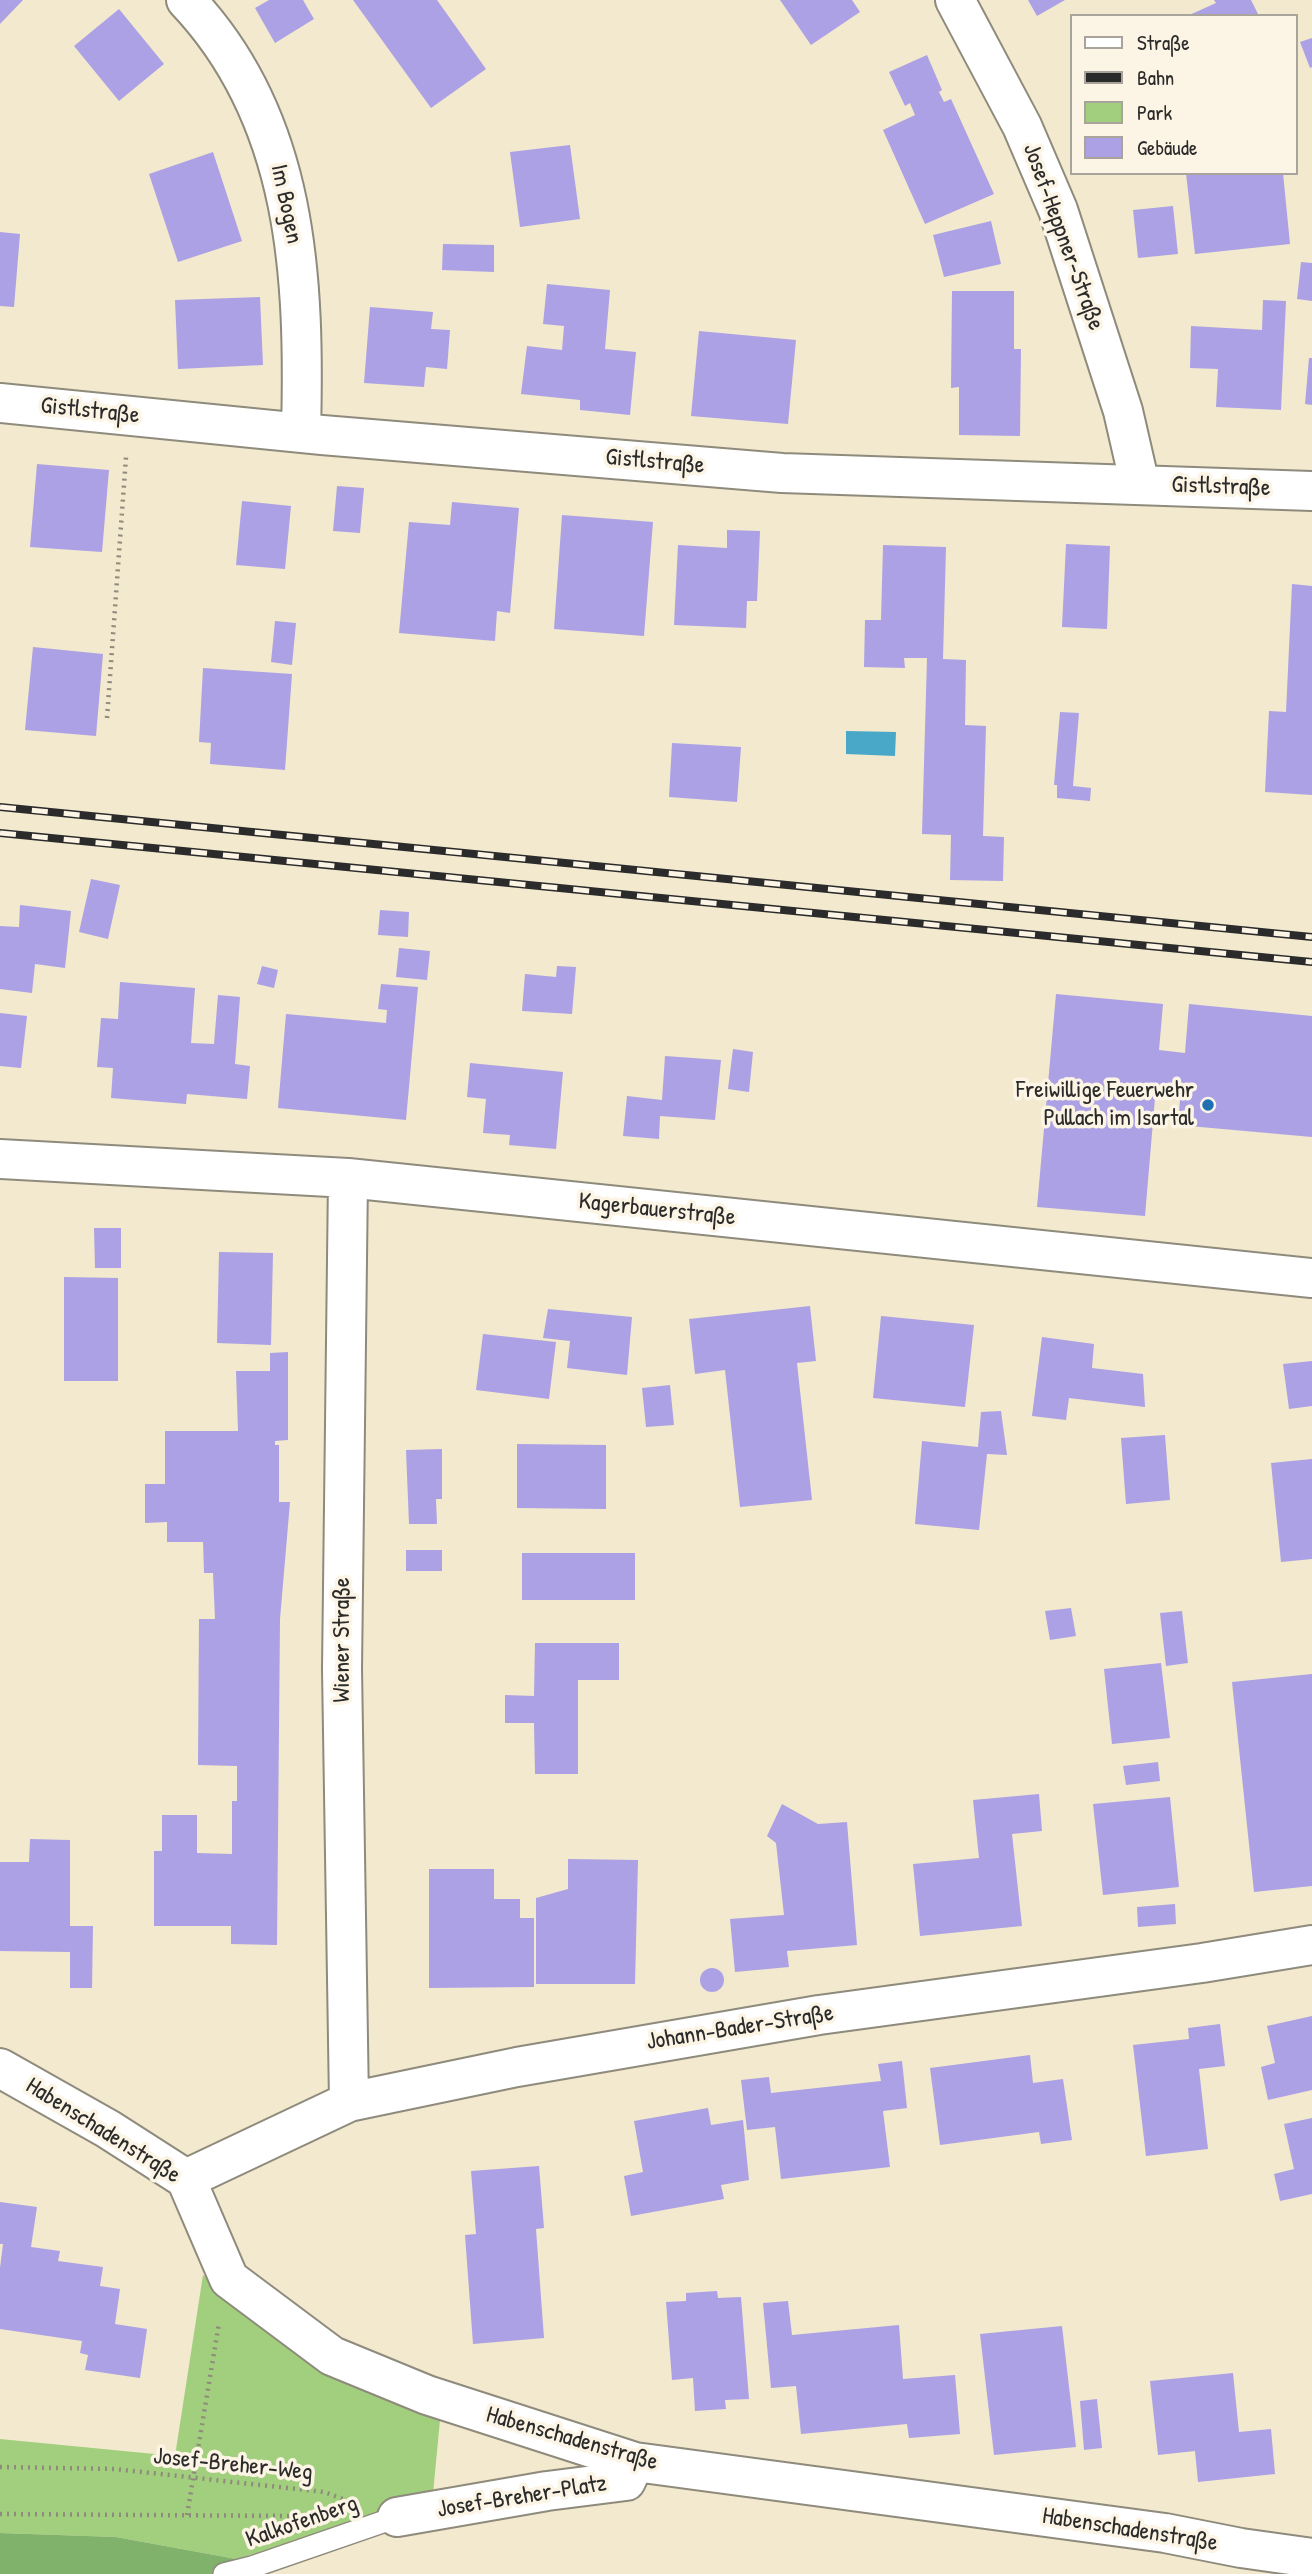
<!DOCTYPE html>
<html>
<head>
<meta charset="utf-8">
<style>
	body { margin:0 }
	#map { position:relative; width:1312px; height:2574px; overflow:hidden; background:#f2e9ce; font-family:"Patrick Hand",sans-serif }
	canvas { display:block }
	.legend { position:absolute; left:1070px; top:14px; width:228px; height:161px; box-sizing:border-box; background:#fcf5e5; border:2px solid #a8a49b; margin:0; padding:9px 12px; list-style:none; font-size:21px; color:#2b2b2b }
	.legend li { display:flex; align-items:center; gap:14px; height:35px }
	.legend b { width:35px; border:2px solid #a8a49b }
</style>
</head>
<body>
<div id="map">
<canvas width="1312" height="2574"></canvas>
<ul class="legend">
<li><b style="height:9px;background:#fff"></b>Straße</li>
<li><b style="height:9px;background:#2b2b2b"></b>Bahn</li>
<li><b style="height:19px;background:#a1cf7d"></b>Park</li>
<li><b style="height:19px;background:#aca1e4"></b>Gebäude</li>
</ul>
</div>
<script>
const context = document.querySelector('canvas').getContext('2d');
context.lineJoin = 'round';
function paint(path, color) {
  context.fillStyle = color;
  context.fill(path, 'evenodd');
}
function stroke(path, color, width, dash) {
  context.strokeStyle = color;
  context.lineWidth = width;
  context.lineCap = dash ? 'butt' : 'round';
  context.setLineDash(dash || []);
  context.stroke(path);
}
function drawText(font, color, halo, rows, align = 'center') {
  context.font = font + ' "Patrick Hand",sans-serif';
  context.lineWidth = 7;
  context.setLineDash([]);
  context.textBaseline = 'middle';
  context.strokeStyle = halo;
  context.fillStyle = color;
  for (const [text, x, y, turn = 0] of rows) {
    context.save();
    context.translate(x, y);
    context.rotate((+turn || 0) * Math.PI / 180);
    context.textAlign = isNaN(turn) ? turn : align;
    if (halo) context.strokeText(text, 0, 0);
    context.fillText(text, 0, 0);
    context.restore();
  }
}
paint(new Path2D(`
	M 203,2275 L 330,2367 L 440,2420 L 432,2504 L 236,2559 L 116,2537 L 0,2533 L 0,2439 L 175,2456 Z`), '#a1cf7d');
paint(new Path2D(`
	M 0,2533 L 116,2537 L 236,2559 L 237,2574 L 0,2574 Z`), '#80b26c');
paint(new Path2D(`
	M 846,731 L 896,732 L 895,756 L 846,754 Z`), '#49a8c8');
paint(new Path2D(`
	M 0,0 L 23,0 L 0,24 Z
	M 269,0 L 303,0 L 314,19 L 275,43 L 255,8 Z
	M 353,0 L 437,0 L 486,69 L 431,108 Z
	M 780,0 L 852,0 L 860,12 L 811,45 Z
	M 1028,0 L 1065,0 L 1037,16 Z
	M 1214,0 L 1251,0 L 1259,16 L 1187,16 L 1216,3 Z
	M 119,9 L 164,64 L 119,101 L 74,46 Z
	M 1312,38 L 1312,67 L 1310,68 L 1300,42 Z
	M 927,55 L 942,90 L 939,92 L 944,102 L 951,99 L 994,194 L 925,224 L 883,130 L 915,115 L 910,103 L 905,106 L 889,72 Z
	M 570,145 L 580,219 L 520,227 L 510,152 Z
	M 213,152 L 242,241 L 178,262 L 149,174 Z
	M 1186,173 L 1283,173 L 1290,244 L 1195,254 Z
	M 1173,206 L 1178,254 L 1138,258 L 1133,210 Z
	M 991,221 L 1001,264 L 944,277 L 933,235 Z
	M 0,232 L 20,234 L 14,307 L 0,306 Z
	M 443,244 L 494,245 L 494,272 L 442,270 Z
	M 1301,262 L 1312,263 L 1312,301 L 1297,299 Z
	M 547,284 L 610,290 L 605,349 L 636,352 L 630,415 L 580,410 L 580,400 L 521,394 L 527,346 L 562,350 L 564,326 L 543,324 Z
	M 952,291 L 1014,291 L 1014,349 L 1021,349 L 1020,436 L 959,435 L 959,387 L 951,388 Z
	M 260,297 L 263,365 L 178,369 L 175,300 Z
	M 1263,300 L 1286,301 L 1281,410 L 1216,407 L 1218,369 L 1190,368 L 1191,326 L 1262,330 Z
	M 370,307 L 433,312 L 431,329 L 450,330 L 447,369 L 426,367 L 424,387 L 364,383 Z
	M 699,331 L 796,340 L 788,424 L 691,416 Z
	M 1309,358 L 1312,358 L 1312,405 L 1305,404 Z
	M 37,464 L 109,470 L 102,552 L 30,547 Z
	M 337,486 L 364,488 L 360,533 L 333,531 Z
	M 242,501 L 291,506 L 285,569 L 236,565 Z
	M 452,502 L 519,508 L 510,613 L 497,611 L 495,641 L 399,633 L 409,522 L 450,525 Z
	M 562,515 L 653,522 L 644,636 L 554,629 Z
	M 727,530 L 760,531 L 757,601 L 747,601 L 746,628 L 674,625 L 678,545 L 727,548 Z
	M 1066,544 L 1110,546 L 1107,629 L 1062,627 Z
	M 883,545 L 946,547 L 943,659 L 966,660 L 965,725 L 986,726 L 983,836 L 1004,837 L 1003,881 L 950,880 L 951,835 L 922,834 L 927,658 L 904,658 L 905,668 L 864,667 L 865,620 L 881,620 Z
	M 1292,584 L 1312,586 L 1312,795 L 1265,792 L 1269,711 L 1286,712 Z
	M 275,621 L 296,623 L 292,665 L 271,662 Z
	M 33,647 L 103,654 L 96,736 L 25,730 Z
	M 203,668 L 292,674 L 285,770 L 210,764 L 211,743 L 199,742 Z
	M 1060,712 L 1079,713 L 1073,786 L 1091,788 L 1090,801 L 1057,798 L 1057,785 L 1054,785 Z
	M 672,743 L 741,747 L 737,802 L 669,797 Z
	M 91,879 L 120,885 L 108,939 L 79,932 Z
	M 20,905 L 71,911 L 65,968 L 35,964 L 32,993 L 0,989 L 0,926 L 19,927 Z
	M 380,910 L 409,912 L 408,937 L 378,935 Z
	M 399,948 L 430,951 L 427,980 L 396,977 Z
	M 262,966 L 278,970 L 274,988 L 257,984 Z
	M 557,966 L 576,967 L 572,1014 L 522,1011 L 525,974 L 556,977 Z
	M 120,982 L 195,988 L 191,1043 L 214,1044 L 218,995 L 240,997 L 235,1064 L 250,1066 L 247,1099 L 187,1094 L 186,1104 L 111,1098 L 113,1068 L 97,1067 L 101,1018 L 118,1019 Z
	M 381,984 L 418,987 L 406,1120 L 278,1108 L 286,1014 L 386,1023 L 387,1010 L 378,1009 Z
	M 1056,994 L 1163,1004 L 1159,1050 L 1185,1053 L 1189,1004 L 1312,1016 L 1312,1137 L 1178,1125 L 1180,1100 L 1155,1098 L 1145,1216 L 1037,1207 Z
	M 0,1013 L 27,1016 L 21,1068 L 0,1066 Z
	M 733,1049 L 753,1052 L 749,1092 L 728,1089 Z
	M 665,1056 L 721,1060 L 715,1120 L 660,1116 L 659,1139 L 623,1136 L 627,1096 L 662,1100 Z
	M 470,1063 L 563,1072 L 556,1149 L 509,1145 L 510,1135 L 483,1133 L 486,1099 L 467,1097 Z
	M 94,1228 L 121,1228 L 121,1268 L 95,1268 Z
	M 219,1252 L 273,1253 L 271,1345 L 217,1343 Z
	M 64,1277 L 118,1278 L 118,1381 L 64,1381 Z
	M 810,1306 L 816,1361 L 797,1363 L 812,1500 L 740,1507 L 725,1370 L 695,1374 L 689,1319 Z
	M 548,1309 L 632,1317 L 627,1375 L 567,1368 L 570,1341 L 543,1338 Z
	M 881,1316 L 974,1325 L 965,1407 L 873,1398 Z
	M 483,1334 L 556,1342 L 549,1399 L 476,1390 Z
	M 1042,1337 L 1094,1344 L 1092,1368 L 1143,1374 L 1145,1407 L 1069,1398 L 1066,1420 L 1032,1416 Z
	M 288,1352 L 288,1440 L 275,1441 L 275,1445 L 279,1445 L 279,1502 L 290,1502 L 280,1619 L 277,1945 L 231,1944 L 231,1926 L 154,1926 L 154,1851 L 162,1851 L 162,1815 L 197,1815 L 197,1853 L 232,1854 L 232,1801 L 237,1801 L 237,1766 L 198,1765 L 199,1619 L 215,1619 L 213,1573 L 204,1573 L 203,1542 L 167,1542 L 167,1522 L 145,1523 L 145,1484 L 165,1484 L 165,1431 L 238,1431 L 236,1371 L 270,1371 L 270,1353 Z
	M 1312,1361 L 1312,1406 L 1289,1409 L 1283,1364 Z
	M 670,1385 L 674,1425 L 646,1427 L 642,1388 Z
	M 1001,1411 L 1007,1455 L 987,1454 L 979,1530 L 915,1524 L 922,1441 L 978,1447 L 981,1412 Z
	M 1165,1435 L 1170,1500 L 1126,1504 L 1121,1438 Z
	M 517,1444 L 606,1445 L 606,1509 L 517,1508 Z
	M 442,1449 L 442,1499 L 436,1499 L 437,1524 L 409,1524 L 406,1450 Z
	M 1312,1459 L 1312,1559 L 1281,1562 L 1271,1463 Z
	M 406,1550 L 442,1550 L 442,1571 L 406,1571 Z
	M 522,1553 L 635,1553 L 635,1600 L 522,1600 Z
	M 1071,1608 L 1076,1636 L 1050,1640 L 1045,1611 Z
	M 1182,1611 L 1188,1663 L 1166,1666 L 1160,1613 Z
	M 535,1643 L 619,1643 L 619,1680 L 578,1680 L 578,1774 L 535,1774 L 534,1723 L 505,1723 L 505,1695 L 534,1696 Z
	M 1161,1663 L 1170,1738 L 1112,1744 L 1104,1669 Z
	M 1312,1674 L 1312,1886 L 1254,1892 L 1232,1682 Z
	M 1158,1762 L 1160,1781 L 1126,1785 L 1123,1766 Z
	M 1039,1794 L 1042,1831 L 1012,1834 L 1022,1926 L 920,1936 L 913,1864 L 979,1858 L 973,1800 Z
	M 1170,1797 L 1179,1887 L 1103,1895 L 1093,1804 Z
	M 782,1804 L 818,1824 L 847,1822 L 857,1945 L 787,1951 L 789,1967 L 735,1972 L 730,1919 L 784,1915 L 776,1843 L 767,1836 Z
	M 30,1839 L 70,1840 L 70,1926 L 93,1926 L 92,1988 L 70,1988 L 70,1952 L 0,1951 L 0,1862 L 29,1862 Z
	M 568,1859 L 638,1860 L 635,1984 L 536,1984 L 536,1898 L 568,1889 Z
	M 429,1869 L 494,1869 L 494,1899 L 520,1899 L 520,1918 L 534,1918 L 534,1987 L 429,1988 Z
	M 1175,1904 L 1176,1924 L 1138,1927 L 1137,1907 Z
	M700 1980a12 12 0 1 1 24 0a12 12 0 1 1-24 0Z
	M 1312,2016 L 1312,2090 L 1268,2100 L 1261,2067 L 1275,2063 L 1267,2026 Z
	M 1220,2024 L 1225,2066 L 1199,2069 L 1208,2149 L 1146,2156 L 1133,2045 L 1189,2039 L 1188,2028 Z
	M 1030,2055 L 1033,2083 L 1063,2079 L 1072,2140 L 1041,2144 L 1039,2132 L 940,2145 L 930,2068 Z
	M 902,2061 L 907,2108 L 883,2111 L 890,2167 L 781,2179 L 775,2127 L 747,2130 L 741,2080 L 769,2077 L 771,2093 L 881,2081 L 878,2064 Z
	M 708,2108 L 711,2125 L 743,2120 L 749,2180 L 721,2185 L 724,2199 L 631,2216 L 624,2176 L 643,2172 L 634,2121 Z
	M 1312,2118 L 1312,2194 L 1280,2201 L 1274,2174 L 1294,2169 L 1284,2124 Z
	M 539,2166 L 544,2228 L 536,2229 L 544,2338 L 473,2344 L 465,2235 L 476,2234 L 471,2171 Z
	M 0,2202 L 37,2207 L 31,2247 L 60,2251 L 58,2261 L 103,2267 L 100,2286 L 120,2289 L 115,2324 L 147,2329 L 140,2378 L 85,2370 L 88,2355 L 80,2353 L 82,2341 L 0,2329 L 0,2268 L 3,2244 L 0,2244 Z
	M 717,2291 L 718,2298 L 741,2297 L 749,2399 L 725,2400 L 726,2409 L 695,2411 L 693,2378 L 672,2380 L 666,2302 L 686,2301 L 686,2293 Z
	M 788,2301 L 792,2335 L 899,2325 L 903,2379 L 955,2375 L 960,2434 L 909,2438 L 907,2424 L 801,2434 L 796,2386 L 771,2388 L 763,2303 Z
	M 1062,2326 L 1076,2447 L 994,2455 L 980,2334 Z
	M 1233,2373 L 1239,2432 L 1271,2429 L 1275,2474 L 1198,2482 L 1195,2451 L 1158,2455 L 1150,2381 Z
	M 1097,2399 L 1102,2448 L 1084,2450 L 1080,2401 Z`), '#aca1e4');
const service = new Path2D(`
	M 224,2574 L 252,2567 L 397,2517`);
const minor = new Path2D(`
	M 186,0 C 299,119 305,279 301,433
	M 955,0 L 1022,126 L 1058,210 L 1123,411 L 1140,485
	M 0,403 L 322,435 L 782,473 L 1312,491
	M 0,1159 L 348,1178 L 1312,1278
	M 348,1178 L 342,1669 L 349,2102
	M 0,2068 L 108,2129 L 186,2179 L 229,2279 L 332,2356 L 427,2395 L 635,2462 L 1165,2533 L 1241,2548 L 1312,2558
	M 186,2179 L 349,2102 L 517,2067 L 819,2015 L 1202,1963 L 1312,1945
	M 397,2517 L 547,2491 L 626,2481 L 635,2462`);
stroke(service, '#8e8a7c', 24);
stroke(minor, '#8e8a7c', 42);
stroke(new Path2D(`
	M 107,718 L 126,457
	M 0,2467 L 115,2469 L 324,2492 L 343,2499
	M 0,2514 L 295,2516
	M 187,2515 L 219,2323`), '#8e8a7c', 4.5, [2, 5]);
stroke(service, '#fff', 21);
stroke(minor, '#fff', 38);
const rail = new Path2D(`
	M 0,807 L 1312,937
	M 0,833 L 1312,962`);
stroke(rail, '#2b2b2b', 8);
stroke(rail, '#fcf5e5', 5, [16]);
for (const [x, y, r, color] of [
	[1208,1105,7,"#1f6fb2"]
]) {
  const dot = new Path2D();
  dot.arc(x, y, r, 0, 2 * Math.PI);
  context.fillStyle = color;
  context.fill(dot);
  stroke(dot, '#fcf5e5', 2.5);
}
drawText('24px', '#2b2b2b', '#fcf5e5', [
	["Im Bogen",286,204,78],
	["Josef-Heppner-Straße",1063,237,70],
	["Gistlstraße",90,411,6],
	["Gistlstraße",655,462,5],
	["Gistlstraße",1221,487,2],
	["Kagerbauerstraße",657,1210,6],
	["Wiener Straße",343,1640,-90],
	["Johann-Bader-Straße",740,2028,-9],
	["Habenschadenstraße",103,2131,32],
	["Habenschadenstraße",572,2439,16],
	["Josef-Breher-Weg",233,2465,6],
	["Josef-Breher-Platz",522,2497,-9],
	["Kalkofenberg",302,2522,-19],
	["Habenschadenstraße",1130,2530,9]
]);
drawText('24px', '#2b2b2b', '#fcf5e5', [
	["Freiwillige Feuerwehr",1194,1091],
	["Pullach im Isartal",1194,1119]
], 'right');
</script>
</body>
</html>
